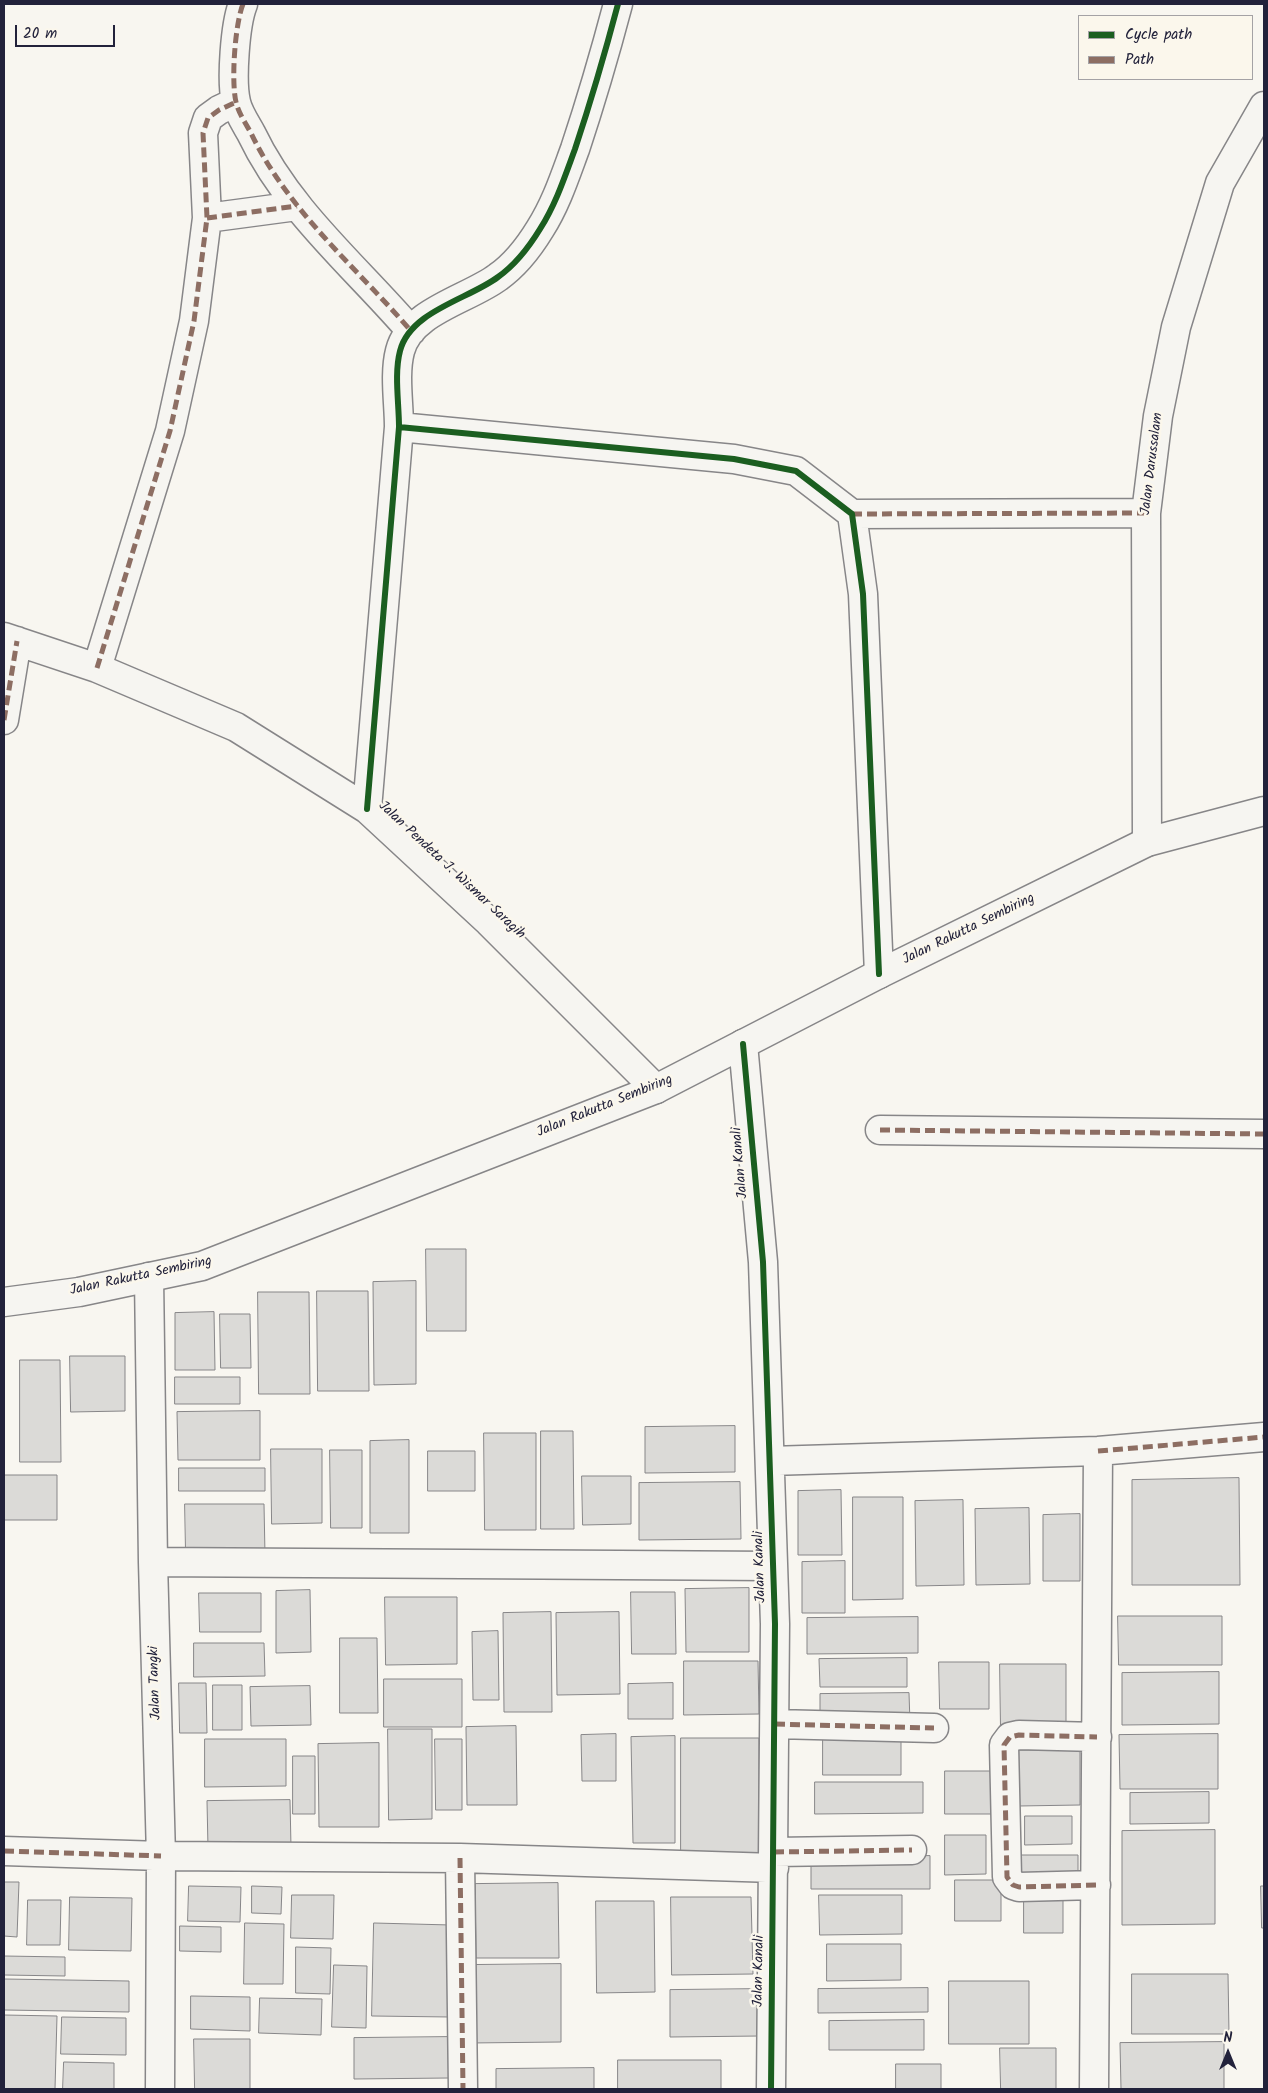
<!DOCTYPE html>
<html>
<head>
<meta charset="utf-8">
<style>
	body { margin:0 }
	#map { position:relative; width:1268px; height:2093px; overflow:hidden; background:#f8f6f0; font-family:Kalam,sans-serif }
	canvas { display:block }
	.frame { position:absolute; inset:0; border:5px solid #22223b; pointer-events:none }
	.legend { position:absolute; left:1078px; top:15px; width:175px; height:65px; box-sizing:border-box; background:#fbf7ec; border:1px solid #a4a2a5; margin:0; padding:6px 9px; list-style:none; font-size:15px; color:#22223b }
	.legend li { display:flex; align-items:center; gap:10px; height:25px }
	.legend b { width:25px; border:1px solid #a4a2a5 }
	.north { position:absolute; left:1203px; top:2028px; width:50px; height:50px; -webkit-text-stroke:4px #fbf7ec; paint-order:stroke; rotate:0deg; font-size:14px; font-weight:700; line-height:20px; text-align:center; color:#22223b }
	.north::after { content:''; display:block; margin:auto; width:18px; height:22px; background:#22223b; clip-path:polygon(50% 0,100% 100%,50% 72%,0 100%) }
	.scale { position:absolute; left:15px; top:25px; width:100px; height:22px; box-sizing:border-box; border:2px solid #22223b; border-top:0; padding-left:6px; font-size:15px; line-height:18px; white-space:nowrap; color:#22223b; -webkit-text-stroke:4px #fbf7ec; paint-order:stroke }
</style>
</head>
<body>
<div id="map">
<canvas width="1268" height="2093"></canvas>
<div class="frame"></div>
<ul class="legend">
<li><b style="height:6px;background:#1b5e20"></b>Cycle path</li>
<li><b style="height:6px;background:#8d6e63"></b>Path</li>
</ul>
<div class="north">N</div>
<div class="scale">20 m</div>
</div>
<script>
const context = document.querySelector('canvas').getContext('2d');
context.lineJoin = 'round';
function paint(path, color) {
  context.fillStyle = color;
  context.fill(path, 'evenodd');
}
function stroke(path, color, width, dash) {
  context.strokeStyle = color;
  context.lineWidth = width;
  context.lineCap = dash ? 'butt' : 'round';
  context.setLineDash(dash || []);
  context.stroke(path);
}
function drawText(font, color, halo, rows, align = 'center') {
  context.font = font + ' Kalam,sans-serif';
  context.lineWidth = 5;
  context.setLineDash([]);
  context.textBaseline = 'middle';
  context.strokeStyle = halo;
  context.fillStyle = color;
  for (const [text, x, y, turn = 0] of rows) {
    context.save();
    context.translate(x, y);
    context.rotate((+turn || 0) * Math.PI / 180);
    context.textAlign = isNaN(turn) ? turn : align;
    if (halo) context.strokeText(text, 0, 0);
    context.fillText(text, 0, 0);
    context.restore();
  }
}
const building = new Path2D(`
	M 426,1249 L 466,1249 L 466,1331 L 427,1331 Z
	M 416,1281 L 416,1384 L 374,1385 L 373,1282 Z
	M 317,1291 L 368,1291 L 369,1391 L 318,1391 Z
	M 258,1292 L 309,1292 L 310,1394 L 259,1394 Z
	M 214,1312 L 215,1370 L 175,1370 L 175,1313 Z
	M 220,1314 L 250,1314 L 251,1368 L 221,1368 Z
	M 70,1356 L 125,1356 L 125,1411 L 71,1412 Z
	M 20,1360 L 60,1360 L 61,1462 L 20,1462 Z
	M 175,1377 L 240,1377 L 240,1404 L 175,1404 Z
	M 260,1411 L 260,1460 L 178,1460 L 177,1412 Z
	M 735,1426 L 735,1472 L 645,1473 L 645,1427 Z
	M 541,1431 L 573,1431 L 574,1529 L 541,1529 Z
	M 484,1433 L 536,1433 L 536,1530 L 485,1530 Z
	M 409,1440 L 409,1533 L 370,1533 L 370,1441 Z
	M 271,1449 L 322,1449 L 322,1523 L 272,1524 Z
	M 330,1450 L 362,1450 L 362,1528 L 331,1528 Z
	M 428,1451 L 475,1451 L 475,1491 L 428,1491 Z
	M 179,1468 L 265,1468 L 265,1491 L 179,1491 Z
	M 4,1475 L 57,1475 L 57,1520 L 4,1520 Z
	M 582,1476 L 631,1476 L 631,1524 L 583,1525 Z
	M 1239,1478 L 1240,1585 L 1132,1585 L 1132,1480 Z
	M 740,1482 L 741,1539 L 639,1540 L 639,1483 Z
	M 841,1490 L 842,1555 L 798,1555 L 798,1491 Z
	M 853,1497 L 903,1497 L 903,1599 L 853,1600 Z
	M 963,1500 L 964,1585 L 916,1586 L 915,1501 Z
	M 185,1504 L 264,1504 L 265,1555 L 186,1555 Z
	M 1029,1508 L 1030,1584 L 976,1585 L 975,1509 Z
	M 1080,1514 L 1080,1581 L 1043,1581 L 1043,1515 Z
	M 845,1561 L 845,1613 L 802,1613 L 802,1562 Z
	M 749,1588 L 749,1652 L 686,1652 L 685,1589 Z
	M 310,1590 L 311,1652 L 276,1653 L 276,1591 Z
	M 631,1592 L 675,1592 L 676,1654 L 632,1654 Z
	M 199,1593 L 261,1593 L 261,1632 L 200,1632 Z
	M 385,1597 L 457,1597 L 457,1664 L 386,1665 Z
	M 551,1612 L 552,1712 L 504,1712 L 503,1613 Z
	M 619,1612 L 620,1694 L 557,1695 L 556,1613 Z
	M 1118,1616 L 1222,1616 L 1222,1665 L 1119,1665 Z
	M 918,1617 L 918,1653 L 807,1654 L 807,1618 Z
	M 498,1631 L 499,1700 L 473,1700 L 472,1632 Z
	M 340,1638 L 377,1638 L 378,1713 L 340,1713 Z
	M 194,1643 L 264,1643 L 265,1676 L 194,1677 Z
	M 907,1658 L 907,1687 L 820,1687 L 819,1659 Z
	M 684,1661 L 758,1661 L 759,1714 L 684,1715 Z
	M 939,1662 L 989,1662 L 989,1709 L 940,1709 Z
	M 1000,1664 L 1066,1664 L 1066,1734 L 1001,1734 Z
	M 1219,1672 L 1219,1724 L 1122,1725 L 1122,1673 Z
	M 384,1679 L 462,1679 L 462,1727 L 384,1727 Z
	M 179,1683 L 206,1683 L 207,1733 L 180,1733 Z
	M 673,1683 L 673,1719 L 628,1719 L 628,1684 Z
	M 213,1685 L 242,1685 L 242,1730 L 213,1730 Z
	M 310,1686 L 311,1725 L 251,1726 L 250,1687 Z
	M 909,1693 L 910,1723 L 820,1724 L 820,1694 Z
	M 516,1726 L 517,1805 L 467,1805 L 466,1727 Z
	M 388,1729 L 432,1729 L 432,1819 L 389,1820 Z
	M 616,1734 L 616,1781 L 582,1781 L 581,1735 Z
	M 823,1734 L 901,1734 L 901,1775 L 823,1775 Z
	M 1218,1734 L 1218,1789 L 1120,1789 L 1119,1735 Z
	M 675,1736 L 675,1843 L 633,1843 L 631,1737 Z
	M 681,1738 L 759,1738 L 759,1860 L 681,1860 Z
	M 205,1739 L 286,1739 L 286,1786 L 205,1787 Z
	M 435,1739 L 462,1739 L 462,1810 L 436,1810 Z
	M 379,1743 L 379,1827 L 319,1827 L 318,1744 Z
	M 1019,1750 L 1080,1750 L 1080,1805 L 1019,1806 Z
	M 293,1756 L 315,1756 L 315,1814 L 293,1814 Z
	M 945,1771 L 993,1771 L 993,1814 L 945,1814 Z
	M 815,1782 L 923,1782 L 923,1813 L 815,1814 Z
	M 1209,1792 L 1209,1823 L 1130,1824 L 1130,1793 Z
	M 290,1800 L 291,1847 L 208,1848 L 207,1801 Z
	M 1025,1816 L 1072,1816 L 1072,1844 L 1025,1845 Z
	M 1215,1830 L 1215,1924 L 1122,1925 L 1122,1831 Z
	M 945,1835 L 986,1835 L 986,1874 L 945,1875 Z
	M 1018,1855 L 1078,1855 L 1078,1881 L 1018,1882 Z
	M 930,1856 L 930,1889 L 811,1889 L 811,1857 Z
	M 955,1880 L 1001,1880 L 1001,1921 L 955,1921 Z
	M 4,1882 L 19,1882 L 17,1937 L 4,1936 Z
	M 558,1883 L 559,1958 L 476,1958 L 475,1884 Z
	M 189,1886 L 241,1887 L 240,1922 L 188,1921 Z
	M 252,1886 L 282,1887 L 281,1914 L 252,1913 Z
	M 1261,1886 L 1264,1886 L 1264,1928 L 1262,1928 Z
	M 1024,1891 L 1063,1891 L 1063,1933 L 1024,1933 Z
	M 292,1895 L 334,1895 L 333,1939 L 291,1938 Z
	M 819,1895 L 902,1895 L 902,1934 L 820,1935 Z
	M 70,1897 L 132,1898 L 131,1951 L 69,1950 Z
	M 671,1897 L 751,1897 L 753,1974 L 672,1975 Z
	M 28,1900 L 61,1900 L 60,1945 L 27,1945 Z
	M 596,1901 L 654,1901 L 655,1992 L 597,1993 Z
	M 245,1923 L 284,1924 L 283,1984 L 244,1984 Z
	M 374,1923 L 451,1925 L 450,2017 L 372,2016 Z
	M 180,1926 L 221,1927 L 221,1952 L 180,1951 Z
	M 827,1944 L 901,1944 L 901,1980 L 827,1981 Z
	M 296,1947 L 331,1948 L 330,1994 L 296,1993 Z
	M 4,1956 L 65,1957 L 65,1976 L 4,1975 Z
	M 561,1964 L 561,2042 L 469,2043 L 469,1965 Z
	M 334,1965 L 367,1966 L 366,2028 L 332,2027 Z
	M 1132,1974 L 1228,1974 L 1229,2034 L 1132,2034 Z
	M 4,1979 L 129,1981 L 129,2012 L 4,2010 Z
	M 949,1981 L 1029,1981 L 1029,2044 L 949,2044 Z
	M 928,1988 L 928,2012 L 818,2013 L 818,1989 Z
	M 759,1989 L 760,2036 L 670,2037 L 670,1990 Z
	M 191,1996 L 250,1997 L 250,2031 L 191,2029 Z
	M 260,1998 L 322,1999 L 321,2035 L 259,2033 Z
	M 4,2015 L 57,2016 L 55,2089 L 4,2089 Z
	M 62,2017 L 126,2018 L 126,2055 L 61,2054 Z
	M 924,2020 L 924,2050 L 829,2050 L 829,2021 Z
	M 449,2037 L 449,2078 L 354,2079 L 354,2038 Z
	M 194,2039 L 250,2039 L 250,2089 L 195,2089 Z
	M 1224,2042 L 1224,2089 L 1121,2089 L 1120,2043 Z
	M 1000,2048 L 1056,2048 L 1056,2089 L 1001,2089 Z
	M 618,2060 L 721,2060 L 721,2089 L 618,2089 Z
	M 64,2062 L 114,2063 L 114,2089 L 63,2089 Z
	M 896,2064 L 941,2064 L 941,2089 L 896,2089 Z
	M 594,2068 L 594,2089 L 496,2089 L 496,2069 Z`);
paint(building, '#dbdad7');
stroke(building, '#878688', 1);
const minor = new Path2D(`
	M 243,4 C 235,24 231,81 236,102 C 238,112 246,124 251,133 C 288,211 356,267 411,331
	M 207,218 L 297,206
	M 399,427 L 734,459 L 796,471 L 852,514 L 863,594 L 879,974
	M 852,514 L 1146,513
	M 4,637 L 97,668 L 236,727 L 367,809 L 489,922 L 656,1089
	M 97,668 L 170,431 L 194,321 L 207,218 L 203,133 L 208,118 L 219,110 L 236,102
	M 4,720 L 17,641
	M 367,809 L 399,427 C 399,403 394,374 400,351 C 410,311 469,299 498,277 C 515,265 529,247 540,229 C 556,204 565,176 575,149 C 591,101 605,53 618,4
	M 1147,842 L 1146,513 L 1158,416 L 1176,327 L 1220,183 L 1264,106
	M 743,1044 L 763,1262 L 775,1624 L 771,2089
	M 880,1130 L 1264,1134
	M 149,1277 L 153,1562 L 161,1856 L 160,2089
	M 770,1461 L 1098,1451 L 1264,1437
	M 153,1562 L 773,1566
	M 775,1724 L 934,1728
	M 4,1851 L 161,1856 L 460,1858 L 774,1868
	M 774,1852 L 912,1850
	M 460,1858 L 463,2089
	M 1096,1885 L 1019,1887 L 1013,1885 L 1007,1877 L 1004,1745 L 1010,1737 L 1019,1735 L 1097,1737
	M 1094,2089 L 1098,1451`);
const major = new Path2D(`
	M 4,1302 L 79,1292 L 202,1266 L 656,1089 L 879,974 L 1147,842 L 1264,811`);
stroke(minor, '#878688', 31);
stroke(major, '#878688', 31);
stroke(minor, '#f6f5f1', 28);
stroke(major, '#f6f5f1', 28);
stroke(new Path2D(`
	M 243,4 C 235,24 231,81 236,102 C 238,112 246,124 251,133 C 288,211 356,267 411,331
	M 207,218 L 297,206
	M 852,514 L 1146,513
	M 97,668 L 170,431 L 194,321 L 207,218 L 203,133 L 208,118 L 219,110 L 236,102
	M 4,720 L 17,641
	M 880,1130 L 1264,1134
	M 1098,1451 L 1264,1437
	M 775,1724 L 934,1728
	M 4,1851 L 161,1856
	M 774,1852 L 912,1850
	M 460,1858 L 463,2089
	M 1096,1885 L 1019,1887 L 1013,1885 L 1007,1877 L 1004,1745 L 1010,1737 L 1019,1735 L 1097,1737`), '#8d6e63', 5, [10, 5]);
stroke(new Path2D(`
	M 399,427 L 734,459 L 796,471 L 852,514 L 863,594 L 879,974
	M 367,809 L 399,427 C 399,403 394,374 400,351 C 410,311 469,299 498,277 C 515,265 529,247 540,229 C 556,204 565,176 575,149 C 591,101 605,53 618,4
	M 743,1044 L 763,1262 L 775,1624 L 771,2089`), '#1b5e20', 6);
drawText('14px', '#22223b', '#fbf7ec', [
	["Jalan Darussalam",1153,464,-83],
	["Jalan Pendeta J. Wismar Saragih",451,871,43],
	["Jalan Rakutta Sembiring",969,930,-26],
	["Jalan Rakutta Sembiring",605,1107,-22],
	["Jalan Kanali",741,1163,-95],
	["Jalan Rakutta Sembiring",141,1277,-12],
	["Jalan Kanali",761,1567,-92],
	["Jalan Tangki",156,1683,-92],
	["Jalan Kanali",760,1971,-89]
]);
</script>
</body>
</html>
